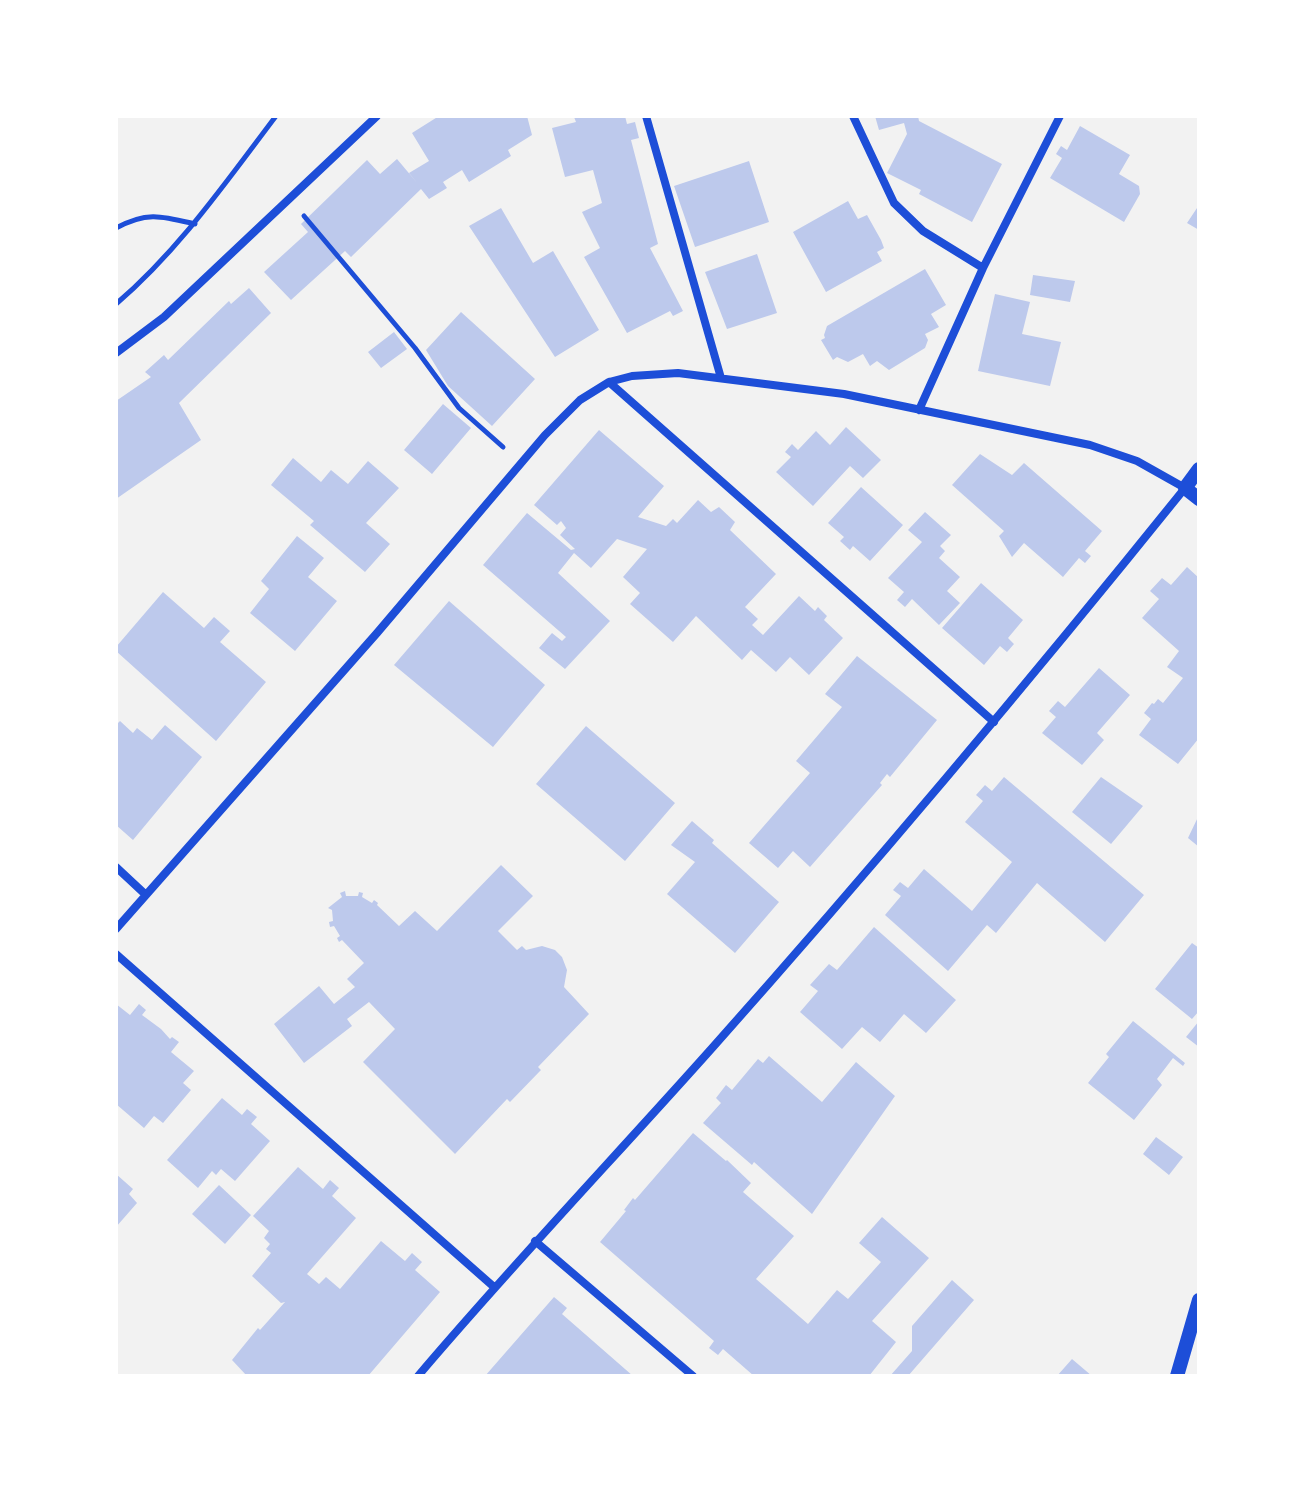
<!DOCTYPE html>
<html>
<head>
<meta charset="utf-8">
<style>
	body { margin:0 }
	#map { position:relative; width:1315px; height:1492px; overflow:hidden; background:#f2f2f2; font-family:"Roboto Serif",serif }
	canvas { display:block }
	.frame { position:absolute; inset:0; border:118px solid #fff; pointer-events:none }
</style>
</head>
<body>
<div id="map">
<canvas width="1315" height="1492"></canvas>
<div class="frame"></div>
</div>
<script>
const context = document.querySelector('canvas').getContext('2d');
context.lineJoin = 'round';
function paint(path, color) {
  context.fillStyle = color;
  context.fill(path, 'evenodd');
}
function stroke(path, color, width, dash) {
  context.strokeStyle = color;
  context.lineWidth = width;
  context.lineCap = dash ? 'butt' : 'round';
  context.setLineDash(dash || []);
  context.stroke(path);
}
paint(new Path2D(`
	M 439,116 L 527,116 L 532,135 L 508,150 L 511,156 L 469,182 L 462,170 L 443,182 L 447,188 L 429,199 L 421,189 L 351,257 L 345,251 L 291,300 L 264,272 L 308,232 L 301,224 L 367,160 L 380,174 L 397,159 L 418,184 L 409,173 L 429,161 L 412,133 Z
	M 579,116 L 625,116 L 627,124 L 635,122 L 639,138 L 631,140 L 658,244 L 650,248 L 683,311 L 673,316 L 670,311 L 627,333 L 584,257 L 600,248 L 582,212 L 602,203 L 593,170 L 565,177 L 552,128 L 576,122 L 574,117 Z
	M 875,116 L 918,116 L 919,121 L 1002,164 L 972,222 L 919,194 L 921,190 L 887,173 L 907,134 L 904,123 L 879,130 Z
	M 1080,126 L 1130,155 L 1119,174 L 1139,186 L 1140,194 L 1124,222 L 1050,178 L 1062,158 L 1056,154 L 1061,146 L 1067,150 Z
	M 749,161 L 769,222 L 695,247 L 674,186 Z
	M 848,201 L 858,219 L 867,215 L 881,240 L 884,248 L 877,252 L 882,261 L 826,292 L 793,232 Z
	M 1199,205 L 1199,230 L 1187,223 Z
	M 501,208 L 533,263 L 553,251 L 599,330 L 555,357 L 469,226 Z
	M 757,254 L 777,313 L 727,329 L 705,272 Z
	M 925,269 L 946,305 L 931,314 L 939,327 L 925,334 L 928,340 L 925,348 L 889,370 L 877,361 L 870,366 L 863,354 L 848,362 L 837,357 L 833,360 L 821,340 L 825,338 L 824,335 L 827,326 Z
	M 1033,275 L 1075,281 L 1070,302 L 1030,295 Z
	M 249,288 L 271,313 L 179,403 L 201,440 L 116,499 L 116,401 L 151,377 L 145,372 L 164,355 L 168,360 L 229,301 L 231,304 Z
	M 995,294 L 1030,302 L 1022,334 L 1061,342 L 1050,386 L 978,371 Z
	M 461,312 L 535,379 L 492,426 L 448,386 L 426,350 Z
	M 394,332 L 407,349 L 381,368 L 368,352 Z
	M 443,404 L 471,428 L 432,474 L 404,450 Z
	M 846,427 L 881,460 L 863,478 L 850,466 L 813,506 L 776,472 L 791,457 L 785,452 L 792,444 L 798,450 L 816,431 L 830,445 Z
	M 599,430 L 664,486 L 638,517 L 666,526 L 673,519 L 677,523 L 698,500 L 711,512 L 719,507 L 735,522 L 730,530 L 776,574 L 745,607 L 758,619 L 752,625 L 763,635 L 799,596 L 815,611 L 818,607 L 827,616 L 824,620 L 843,638 L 809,675 L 790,657 L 776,672 L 751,650 L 742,660 L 696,616 L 673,642 L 630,604 L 640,593 L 623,577 L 647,549 L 617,539 L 591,568 L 574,553 L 558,573 L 610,621 L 565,669 L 539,648 L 552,633 L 562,641 L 566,637 L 483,565 L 527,513 L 571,550 L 575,549 L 560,535 L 566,528 L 561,521 L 557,525 L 534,505 Z
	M 980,454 L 1012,475 L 1024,463 L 1102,531 L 1085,551 L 1091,556 L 1085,563 L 1079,558 L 1063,577 L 1024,543 L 1012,557 L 999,536 L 1004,531 L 952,485 Z
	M 293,458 L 321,482 L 331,470 L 348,484 L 368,461 L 399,488 L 366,523 L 390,544 L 365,572 L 310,525 L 314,521 L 271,485 Z
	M 861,487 L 903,525 L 870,561 L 853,546 L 850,550 L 840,541 L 844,537 L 828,523 Z
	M 925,512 L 951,535 L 940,546 L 945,551 L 939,558 L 960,577 L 947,591 L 960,603 L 939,625 L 912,599 L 905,607 L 897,600 L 904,592 L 888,578 L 922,542 L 908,530 Z
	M 297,536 L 324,558 L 308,577 L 337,601 L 295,651 L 250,613 L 269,589 L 261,581 Z
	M 1187,567 L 1199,578 L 1199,738 L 1178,764 L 1139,735 L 1151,719 L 1144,713 L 1152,703 L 1154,704 L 1158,699 L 1163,703 L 1183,678 L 1167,667 L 1179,651 L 1142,618 L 1159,599 L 1150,591 L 1162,578 L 1171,585 Z
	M 981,583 L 1023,620 L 1008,638 L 1014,644 L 1007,652 L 1000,646 L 984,665 L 942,628 Z
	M 163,592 L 204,628 L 214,617 L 230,631 L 220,642 L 266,682 L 216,741 L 116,651 L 116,647 Z
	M 449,601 L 545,685 L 493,747 L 394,665 Z
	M 857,656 L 937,720 L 890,777 L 887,774 L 880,783 L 882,785 L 810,867 L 793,851 L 778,868 L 749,843 L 810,773 L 796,761 L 842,707 L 825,694 Z
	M 1099,668 L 1130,695 L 1097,733 L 1104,740 L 1082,765 L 1042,733 L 1056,717 L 1049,711 L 1058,701 L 1065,707 Z
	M 120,721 L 133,733 L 137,728 L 152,740 L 165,725 L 202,757 L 133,840 L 116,825 L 116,725 Z
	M 586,726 L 675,803 L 625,861 L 536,784 Z
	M 1004,777 L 1144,895 L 1105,942 L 1037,883 L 996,933 L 987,925 L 948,971 L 885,915 L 901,896 L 893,890 L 900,882 L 908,888 L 924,869 L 972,911 L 1012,862 L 965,822 L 983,801 L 976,795 L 985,785 L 992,791 Z
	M 1101,777 L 1143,806 L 1111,844 L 1072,812 Z
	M 1199,815 L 1199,847 L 1188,838 Z
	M 692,821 L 714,840 L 712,843 L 779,902 L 735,953 L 667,894 L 695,862 L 671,845 Z
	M 501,865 L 533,896 L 498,931 L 517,950 L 522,946 L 526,950 L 542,946 L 555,950 L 562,957 L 567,970 L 564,987 L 589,1014 L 538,1067 L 541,1070 L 510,1102 L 507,1099 L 455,1154 L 363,1062 L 395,1029 L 369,1002 L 347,1019 L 352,1026 L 304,1063 L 274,1024 L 319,986 L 334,1004 L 355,987 L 347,979 L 364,963 L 342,940 L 339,942 L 337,938 L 340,936 L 334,926 L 330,927 L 329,922 L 333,921 L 332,910 L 328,908 L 342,897 L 340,893 L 345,891 L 346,896 L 358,896 L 359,892 L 363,893 L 362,897 L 372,903 L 374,900 L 378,903 L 377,905 L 399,926 L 415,911 L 437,931 Z
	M 874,927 L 956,1000 L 926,1033 L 904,1014 L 880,1042 L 862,1027 L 842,1049 L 800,1012 L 818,991 L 810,985 L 829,964 L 837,970 Z
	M 1192,943 L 1199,948 L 1199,1011 L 1192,1019 L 1155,989 Z
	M 116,1004 L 130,1015 L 139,1004 L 146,1010 L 142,1015 L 161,1029 L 170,1039 L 172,1037 L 179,1042 L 171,1052 L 194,1071 L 183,1083 L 191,1090 L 163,1123 L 154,1116 L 144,1128 L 116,1104 Z
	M 1133,1021 L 1185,1063 L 1183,1066 L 1173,1058 L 1157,1079 L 1162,1085 L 1134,1120 L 1088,1083 L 1109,1057 L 1106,1054 Z
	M 1199,1021 L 1199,1047 L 1186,1037 Z
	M 769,1056 L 822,1102 L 856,1062 L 895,1096 L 812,1214 L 754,1162 L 752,1165 L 703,1123 L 721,1103 L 716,1098 L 726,1085 L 732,1090 L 758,1059 L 763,1063 Z
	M 222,1098 L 242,1115 L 247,1109 L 257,1117 L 251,1124 L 270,1141 L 235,1181 L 221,1169 L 216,1175 L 212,1171 L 198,1188 L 167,1160 Z
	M 693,1133 L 726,1161 L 727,1160 L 751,1183 L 743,1192 L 794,1236 L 756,1279 L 808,1324 L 837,1290 L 848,1299 L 881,1262 L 859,1243 L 882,1217 L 929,1258 L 872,1321 L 896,1342 L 869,1376 L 754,1376 L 723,1349 L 718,1355 L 709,1348 L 714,1341 L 600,1242 L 626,1211 L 624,1210 L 633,1198 L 635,1200 Z
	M 1156,1137 L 1183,1157 L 1169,1175 L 1143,1154 Z
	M 298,1167 L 323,1189 L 330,1180 L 339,1188 L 332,1196 L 356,1218 L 307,1274 L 319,1284 L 326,1277 L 340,1289 L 381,1241 L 405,1261 L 412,1253 L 422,1262 L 415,1270 L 440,1292 L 368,1376 L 247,1376 L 232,1360 L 258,1328 L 260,1330 L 285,1302 L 281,1303 L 252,1276 L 271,1253 L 266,1249 L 270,1244 L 264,1238 L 269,1231 L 253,1216 Z
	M 116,1174 L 133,1189 L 129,1194 L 137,1203 L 116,1227 Z
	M 219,1185 L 251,1215 L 225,1244 L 192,1214 Z
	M 952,1280 L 974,1300 L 908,1376 L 890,1376 L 912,1351 L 912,1326 Z
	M 554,1297 L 567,1308 L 562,1314 L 633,1376 L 485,1376 Z
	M 1072,1359 L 1092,1376 L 1057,1376 Z`), '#bdc9ec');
stroke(new Path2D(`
	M 304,216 L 415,348 L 459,408 L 503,447
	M 116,228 C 147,211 162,216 195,224
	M 116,304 C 179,250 226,182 276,116`), '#1d4ed8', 5);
stroke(new Path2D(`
	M 646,116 L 721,378
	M 853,116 L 894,203 L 923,231 L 983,268
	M 116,353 L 164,317 L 377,116
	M 609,382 L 994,722
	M 919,410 L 983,268 L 1060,116
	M 116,867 L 146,895
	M 116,929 L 377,633 L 545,435 L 580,400 L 609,382 L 632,376 L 678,373 L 844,394 L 1090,445 L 1137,461 L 1185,488 C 1032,678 875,865 713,1047 C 615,1157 513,1264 418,1376
	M 116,954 L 494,1287
	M 535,1241 L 693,1376`), '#1d4ed8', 8);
stroke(new Path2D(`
	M 1199,469 L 1185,488 L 1199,499
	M 1177,1376 L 1199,1300`), '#1d4ed8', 14);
</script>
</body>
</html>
